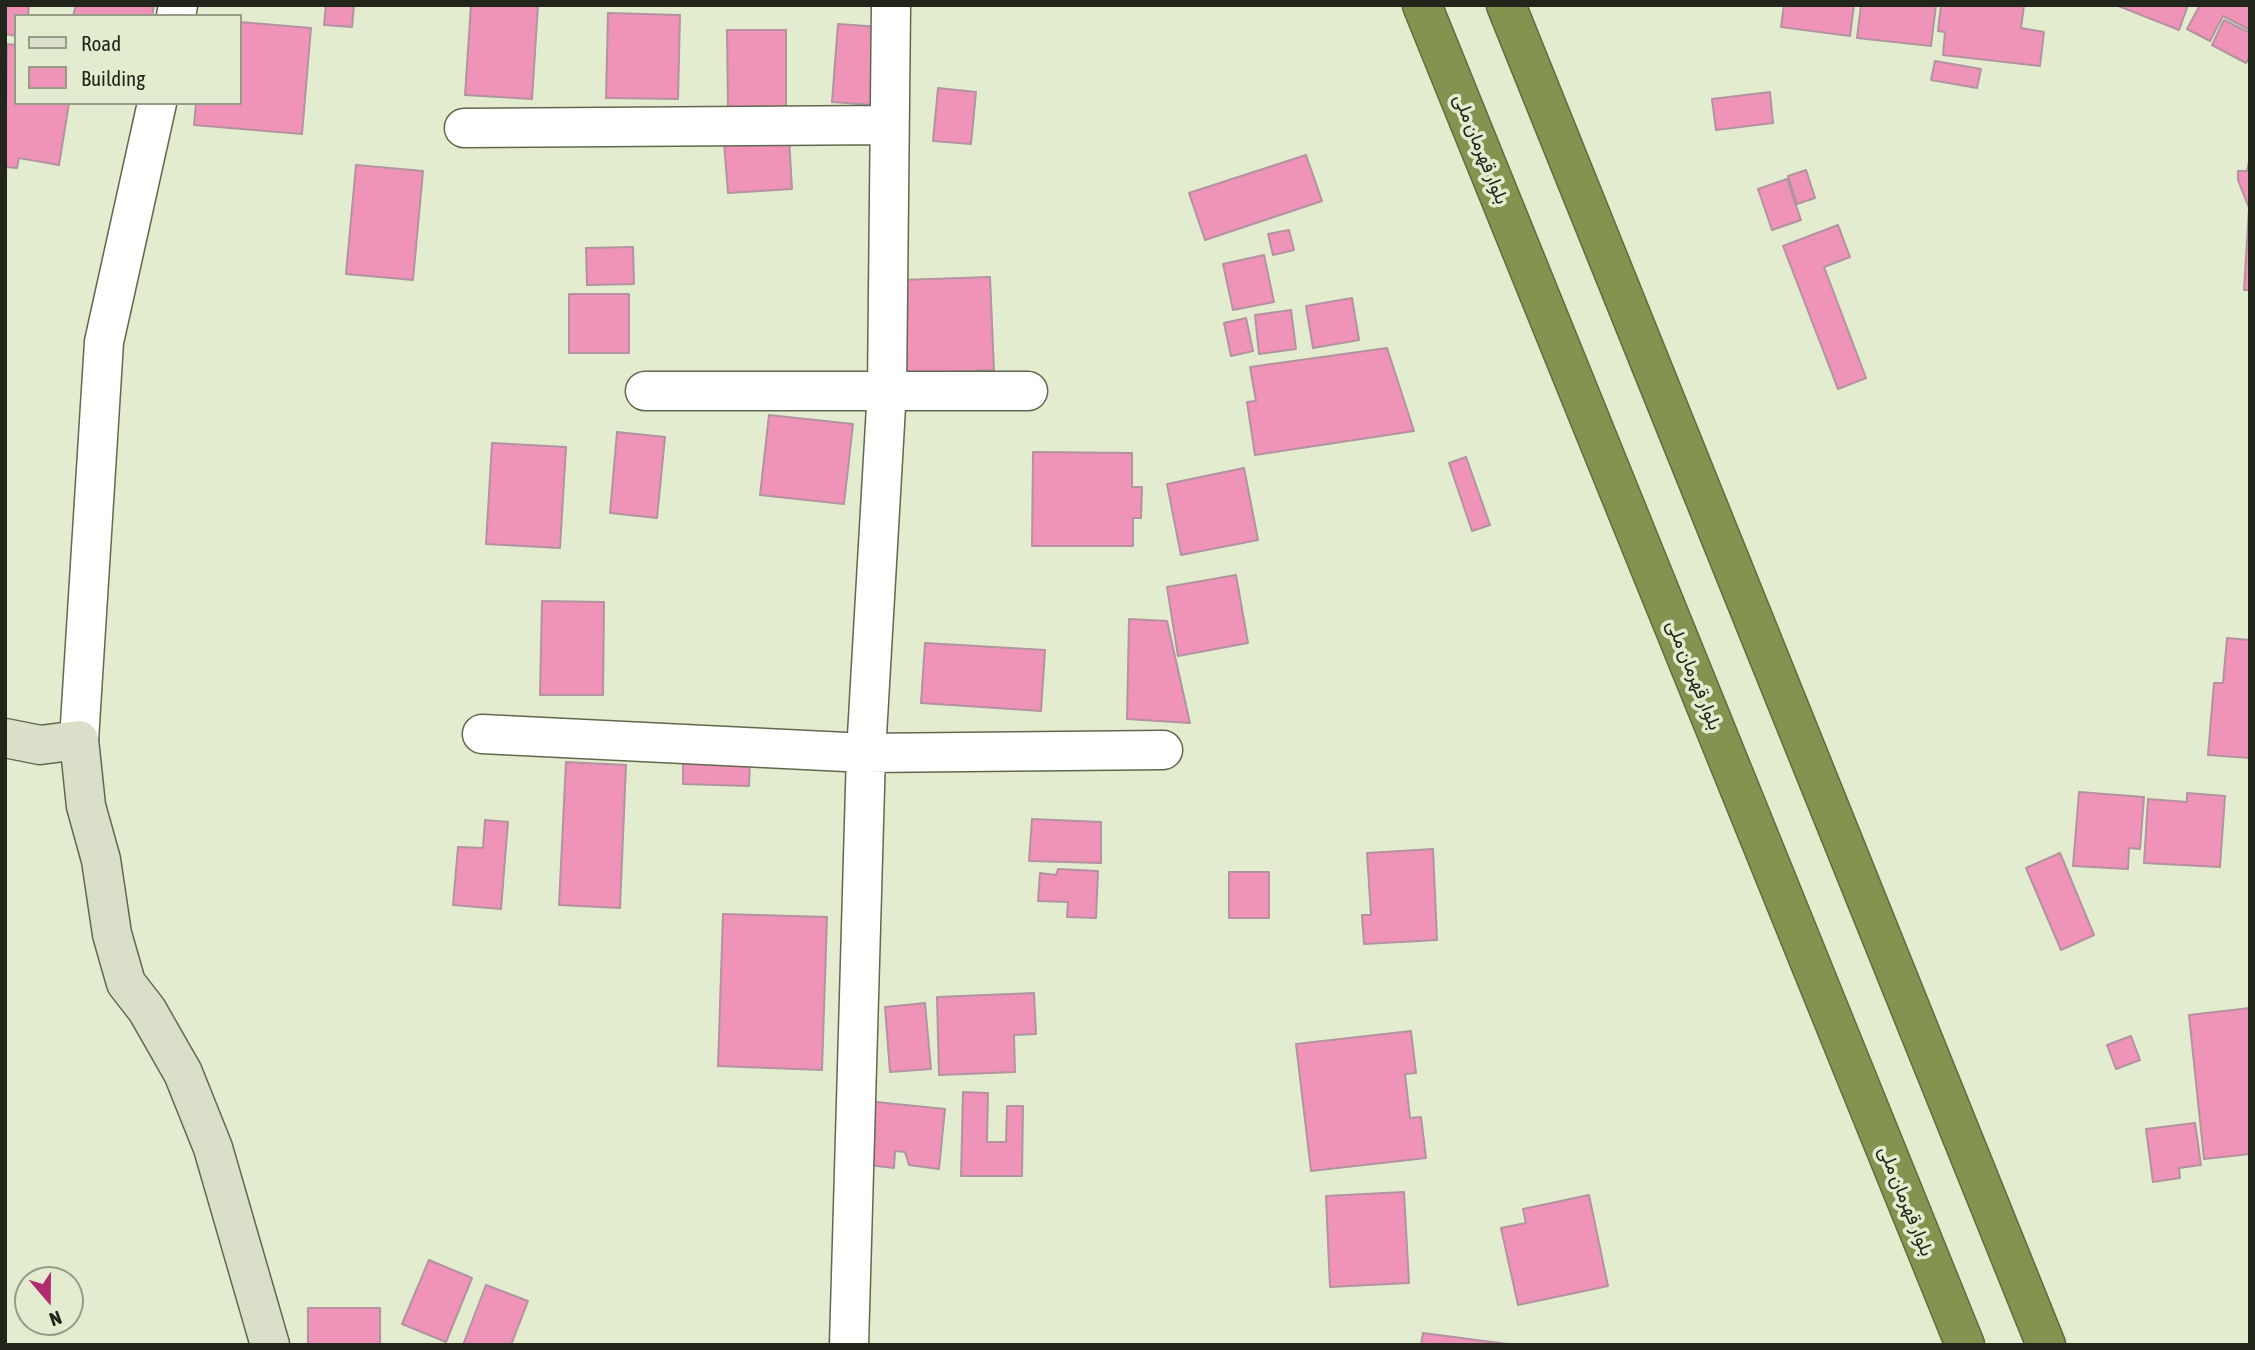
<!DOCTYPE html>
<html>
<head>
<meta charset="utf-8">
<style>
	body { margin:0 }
	#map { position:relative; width:2255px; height:1350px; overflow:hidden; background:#e3ecce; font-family:"Asap Condensed",sans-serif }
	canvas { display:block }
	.frame { position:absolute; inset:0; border:7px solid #22251a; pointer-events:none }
	.legend { position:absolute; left:14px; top:14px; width:228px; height:91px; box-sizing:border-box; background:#e3ecce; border:2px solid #969c86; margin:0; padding:9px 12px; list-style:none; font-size:21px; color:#22251a }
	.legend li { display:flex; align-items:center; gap:14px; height:35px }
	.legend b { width:35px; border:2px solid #969c86 }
	.north { position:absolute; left:14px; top:1266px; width:70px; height:70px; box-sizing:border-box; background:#e3ecce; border:2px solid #969c86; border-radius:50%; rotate:160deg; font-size:19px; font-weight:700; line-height:28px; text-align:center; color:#22251a }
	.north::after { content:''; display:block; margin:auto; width:24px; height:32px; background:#b12b70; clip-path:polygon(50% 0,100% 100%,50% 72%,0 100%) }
</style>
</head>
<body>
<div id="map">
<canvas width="2255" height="1350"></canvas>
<div class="frame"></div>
<ul class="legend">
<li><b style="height:9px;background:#dadfca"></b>Road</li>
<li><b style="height:19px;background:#ef93b9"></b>Building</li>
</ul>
<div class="north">N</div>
</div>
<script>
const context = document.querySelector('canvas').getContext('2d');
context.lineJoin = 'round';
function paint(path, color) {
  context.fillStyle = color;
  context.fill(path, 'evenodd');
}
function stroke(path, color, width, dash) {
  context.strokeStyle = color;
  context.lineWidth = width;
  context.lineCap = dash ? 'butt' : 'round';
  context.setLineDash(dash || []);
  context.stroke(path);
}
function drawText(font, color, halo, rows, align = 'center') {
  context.font = font + ' "Asap Condensed",Vazirmatn,sans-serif';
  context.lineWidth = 7;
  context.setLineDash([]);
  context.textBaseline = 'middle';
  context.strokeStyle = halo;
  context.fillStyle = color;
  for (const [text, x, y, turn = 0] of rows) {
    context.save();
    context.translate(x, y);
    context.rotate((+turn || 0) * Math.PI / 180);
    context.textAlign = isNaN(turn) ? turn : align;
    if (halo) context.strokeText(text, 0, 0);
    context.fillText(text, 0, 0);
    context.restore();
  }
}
const building = new Path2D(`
	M 5,5 L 29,5 L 28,16 L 16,16 L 16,36 L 5,34 Z
	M 76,5 L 154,5 L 152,16 L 73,16 Z
	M 326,5 L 354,5 L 352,27 L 324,25 Z
	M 471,5 L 538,5 L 532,99 L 465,95 Z
	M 1784,5 L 1854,5 L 1850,36 L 1781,27 Z
	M 1861,5 L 1936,5 L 1931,46 L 1857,38 Z
	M 1941,5 L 2024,5 L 2021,28 L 2044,32 L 2040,66 L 1943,55 L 1945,32 L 1938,31 Z
	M 2116,5 L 2188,5 L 2179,30 Z
	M 2200,5 L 2250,5 L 2250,30 L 2223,16 L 2210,41 L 2187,29 Z
	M 608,13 L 680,15 L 678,99 L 606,98 Z
	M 2224,20 L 2250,33 L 2250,56 L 2246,63 L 2212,45 Z
	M 240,22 L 311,28 L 302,134 L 194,125 L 196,103 L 240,103 Z
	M 838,24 L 881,27 L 874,105 L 832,102 Z
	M 727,30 L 786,30 L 786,107 L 728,108 Z
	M 7,44 L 16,45 L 16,103 L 69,103 L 59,165 L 19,158 L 17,168 L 5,167 Z
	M 1935,61 L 1981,69 L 1977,88 L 1931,80 Z
	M 938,88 L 976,92 L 971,144 L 933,141 Z
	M 1770,92 L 1773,123 L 1716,130 L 1712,99 Z
	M 789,138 L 792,189 L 728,193 L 724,142 Z
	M 1306,155 L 1322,201 L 1205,240 L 1189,193 Z
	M 2250,157 L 2250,290 L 2244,290 L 2249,208 L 2238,180 L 2238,171 L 2247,171 Z
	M 356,165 L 423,171 L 413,280 L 346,274 Z
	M 1806,170 L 1815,198 L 1797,204 L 1788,176 Z
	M 1787,179 L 1801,220 L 1772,230 L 1758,189 Z
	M 1838,225 L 1850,257 L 1824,267 L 1866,378 L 1838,389 L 1783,246 Z
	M 1289,230 L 1294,250 L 1273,255 L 1268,234 Z
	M 633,247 L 634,284 L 587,285 L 586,248 Z
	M 1264,255 L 1274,302 L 1233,310 L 1223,264 Z
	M 990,277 L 994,370 L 903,374 L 900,280 Z
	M 569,294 L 629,294 L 629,353 L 569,353 Z
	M 1352,298 L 1359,340 L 1313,348 L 1306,306 Z
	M 1291,310 L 1296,349 L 1259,354 L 1255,315 Z
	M 1246,318 L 1253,351 L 1231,356 L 1224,323 Z
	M 1387,348 L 1414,431 L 1255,455 L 1247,402 L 1256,401 L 1250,367 Z
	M 769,415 L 853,424 L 844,504 L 760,495 Z
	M 617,432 L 665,437 L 657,518 L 610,513 Z
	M 492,443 L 566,447 L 560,548 L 486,544 Z
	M 1033,452 L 1132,453 L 1132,487 L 1142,487 L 1141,518 L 1133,518 L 1133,546 L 1032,546 Z
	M 1466,457 L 1490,525 L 1472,531 L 1449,463 Z
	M 1244,468 L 1258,540 L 1181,555 L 1167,484 Z
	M 1236,575 L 1248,643 L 1178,656 L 1167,587 Z
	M 542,601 L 604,602 L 603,695 L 540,695 Z
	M 1129,619 L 1167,621 L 1190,723 L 1127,719 Z
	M 2227,638 L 2250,640 L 2250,758 L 2208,755 L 2214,683 L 2223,683 Z
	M 925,643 L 1045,650 L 1041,711 L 921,703 Z
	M 683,760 L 750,762 L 749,786 L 683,784 Z
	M 566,762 L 626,765 L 620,908 L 559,905 Z
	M 2079,792 L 2144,797 L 2140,849 L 2129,848 L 2128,869 L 2073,866 Z
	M 2187,793 L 2225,796 L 2220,867 L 2144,863 L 2148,799 L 2187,802 Z
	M 1032,819 L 1101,822 L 1101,863 L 1029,861 Z
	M 485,820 L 508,822 L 501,909 L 453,905 L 458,847 L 483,848 Z
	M 1433,849 L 1437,940 L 1364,944 L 1362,915 L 1371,915 L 1367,853 Z
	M 2060,853 L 2094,935 L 2061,950 L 2026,868 Z
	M 1058,869 L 1098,871 L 1096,918 L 1067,917 L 1068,902 L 1038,901 L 1040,873 L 1056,875 Z
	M 1229,872 L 1269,872 L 1269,918 L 1229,918 Z
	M 723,914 L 827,917 L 822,1070 L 718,1066 Z
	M 1034,993 L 1036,1034 L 1014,1035 L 1015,1072 L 939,1075 L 937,997 Z
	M 925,1003 L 931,1069 L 890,1072 L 885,1007 Z
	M 2250,1008 L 2250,1154 L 2204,1159 L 2189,1015 Z
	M 1411,1031 L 1416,1073 L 1405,1074 L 1410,1118 L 1421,1117 L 1426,1158 L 1311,1171 L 1296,1044 Z
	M 2131,1036 L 2140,1060 L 2116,1069 L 2107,1045 Z
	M 963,1092 L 988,1093 L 987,1142 L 1006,1142 L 1007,1106 L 1023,1106 L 1022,1176 L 961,1176 Z
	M 866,1101 L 945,1109 L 939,1169 L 909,1165 L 905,1152 L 895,1151 L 894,1168 L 860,1164 Z
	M 2195,1123 L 2201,1165 L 2179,1168 L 2180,1178 L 2153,1182 L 2146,1129 Z
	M 1404,1192 L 1409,1283 L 1330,1287 L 1326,1196 Z
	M 1589,1195 L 1608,1286 L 1518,1305 L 1501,1228 L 1526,1223 L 1523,1209 Z
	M 429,1260 L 472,1278 L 446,1342 L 402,1324 Z
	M 486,1285 L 528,1301 L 511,1345 L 463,1345 Z
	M 308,1308 L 380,1308 L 380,1345 L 308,1345 Z
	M 1423,1333 L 1515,1345 L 1421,1345 Z`);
paint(building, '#ef93b9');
stroke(building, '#b2939f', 2);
const street = new Path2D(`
	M 176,16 L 178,5
	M 464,128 L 889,125
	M 645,391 L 1028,391
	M 482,734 L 866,753 L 1163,750
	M 79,740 L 104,342 L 157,103
	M 849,1345 L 866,753 L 887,389 L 891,5`);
const secondary = new Path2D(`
	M 5,738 L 40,745 L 79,740 L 86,806 L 101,860 L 112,934 L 126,983 L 147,1010 L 183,1073 L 213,1148 L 270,1345`);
const highway = new Path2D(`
	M 1422,5 L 1965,1345
	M 1506,5 L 2046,1345`);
stroke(street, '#61684e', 41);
stroke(secondary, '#61684e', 41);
stroke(highway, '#626c3d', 41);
stroke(street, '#fff', 38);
stroke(secondary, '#dadfca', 38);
stroke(highway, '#849350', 38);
drawText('19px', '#22251a', '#e3ecce', [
	["بلوار قهرمان ملی",1481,149,68],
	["بلوار قهرمان ملی",1694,675,68],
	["بلوار قهرمان ملی",1906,1201,68]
]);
</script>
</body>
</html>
